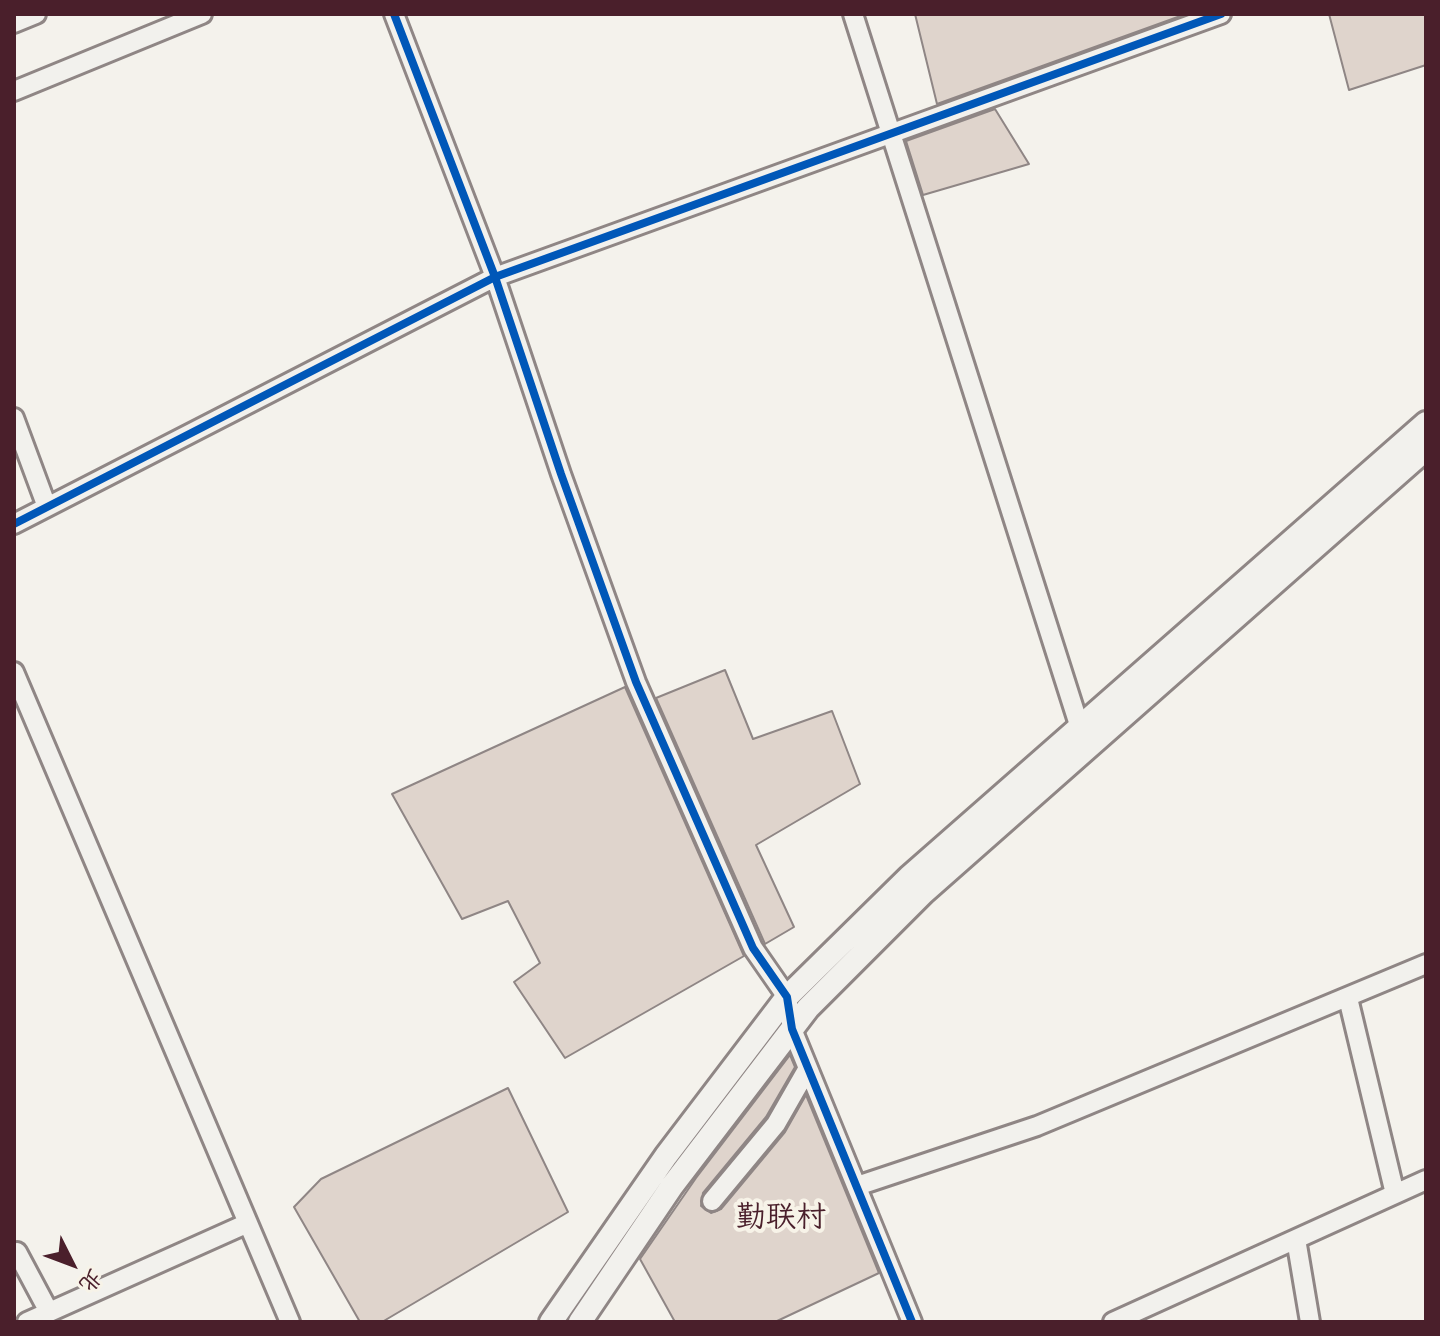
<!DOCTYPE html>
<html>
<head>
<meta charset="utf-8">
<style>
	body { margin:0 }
	#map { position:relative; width:1440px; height:1336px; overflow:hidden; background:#f4f2ec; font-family:Mynerve,"LXGW WenKai TC",sans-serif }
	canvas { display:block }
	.frame { position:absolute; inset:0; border:16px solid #4a1f2b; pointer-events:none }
	.north { position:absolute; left:32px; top:1224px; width:80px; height:80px; -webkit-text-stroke:6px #f7f3e8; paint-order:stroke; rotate:132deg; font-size:22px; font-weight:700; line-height:32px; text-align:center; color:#4a1f2b }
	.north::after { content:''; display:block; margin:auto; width:28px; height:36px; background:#4a1f2b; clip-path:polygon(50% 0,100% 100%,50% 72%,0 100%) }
</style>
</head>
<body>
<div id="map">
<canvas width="1440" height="1336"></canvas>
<div class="frame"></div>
<div class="north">北</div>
</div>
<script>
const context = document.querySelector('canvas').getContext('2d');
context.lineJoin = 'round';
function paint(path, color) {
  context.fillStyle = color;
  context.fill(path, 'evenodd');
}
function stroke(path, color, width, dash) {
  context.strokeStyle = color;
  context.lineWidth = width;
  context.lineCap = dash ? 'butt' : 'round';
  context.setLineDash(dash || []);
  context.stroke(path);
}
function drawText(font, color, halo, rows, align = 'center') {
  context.font = font + ' Mynerve,"LXGW WenKai TC",sans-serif';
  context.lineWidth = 8;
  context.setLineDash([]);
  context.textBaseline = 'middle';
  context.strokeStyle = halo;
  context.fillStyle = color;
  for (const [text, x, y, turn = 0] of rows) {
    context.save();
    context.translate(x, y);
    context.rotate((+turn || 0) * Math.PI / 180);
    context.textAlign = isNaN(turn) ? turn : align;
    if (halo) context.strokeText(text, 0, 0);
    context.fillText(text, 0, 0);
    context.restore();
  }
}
const building = new Path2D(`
	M 915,14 L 1186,14 L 937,104 Z
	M 1329,14 L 1426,14 L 1426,65 L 1349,90 Z
	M 995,109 L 1029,164 L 923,195 L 906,141 Z
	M 725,670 L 753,739 L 832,711 L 860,784 L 756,845 L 794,927 L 765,944 L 656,698 Z
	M 625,687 L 744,956 L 565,1058 L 514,982 L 540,963 L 508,901 L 462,919 L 392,794 Z
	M 790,1055 L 795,1067 L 766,1117 L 703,1193 L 701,1206 L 711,1213 L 721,1209 L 785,1132 L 806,1095 L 879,1273 L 775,1322 L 675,1322 L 640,1259 L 696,1178 Z
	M 508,1088 L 568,1212 L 382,1322 L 360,1322 L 294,1207 L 321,1179 Z`);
paint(building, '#dfd4cc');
stroke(building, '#8f8685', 2);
const minor = new Path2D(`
	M 394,14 L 495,277 L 561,474 L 636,682 L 753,948 L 787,997 L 792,1029 L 912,1322
	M 853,14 L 1080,728
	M 14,23 L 36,14
	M 14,91 L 202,14
	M 14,418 L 47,507
	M 14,524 L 495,277 L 1221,14
	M 14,672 L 290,1322
	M 1348,998 L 1395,1194
	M 857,1186 L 1037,1126 L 1426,964
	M 712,1201 L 776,1124 L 808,1068
	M 1296,1239 L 1310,1322
	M 14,1253 L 17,1252 L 49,1312
	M 27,1322 L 248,1223
	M 1113,1322 L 1426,1180`);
const major = new Path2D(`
	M 551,1322 L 666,1156 L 787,997 L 909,877 L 1426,423
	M 580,1322 L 672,1186 L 808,1008 L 923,893 L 1426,449`);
stroke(minor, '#8f8685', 24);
stroke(major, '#8f8685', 28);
stroke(minor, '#f2f1ed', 18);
stroke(major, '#f2f1ed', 22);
stroke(new Path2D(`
	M 394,14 L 495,277 L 561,474 L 636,682 L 753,948 L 787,997 L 792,1029 L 912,1322
	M 14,524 L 495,277 L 1221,14`), '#0057b8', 8);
drawText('30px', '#4a1f2b', '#f7f3e8', [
	["勤联村",781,1220]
]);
</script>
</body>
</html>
